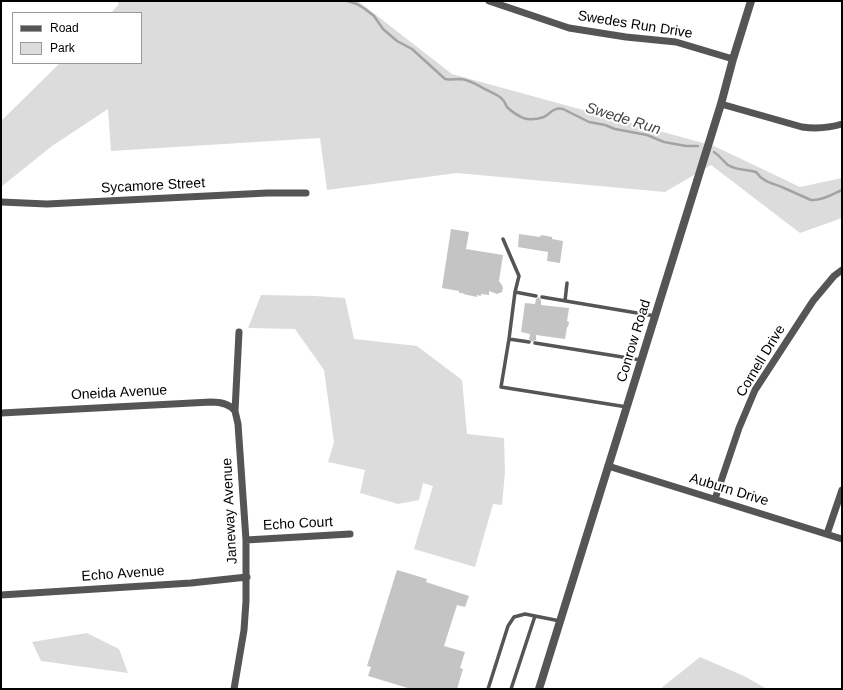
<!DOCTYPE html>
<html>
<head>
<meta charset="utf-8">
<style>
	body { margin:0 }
	#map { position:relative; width:843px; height:690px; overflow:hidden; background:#fff; font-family:Arial,sans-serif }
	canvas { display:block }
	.frame { position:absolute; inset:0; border:2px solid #000; pointer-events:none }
	.legend { position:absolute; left:12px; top:12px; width:130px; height:52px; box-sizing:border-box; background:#fff; border:1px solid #999; margin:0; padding:5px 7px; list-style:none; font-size:12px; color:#000 }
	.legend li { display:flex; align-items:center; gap:8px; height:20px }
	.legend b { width:20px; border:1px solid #999 }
</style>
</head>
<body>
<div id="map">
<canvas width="843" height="690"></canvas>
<div class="frame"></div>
<ul class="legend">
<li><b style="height:5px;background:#555"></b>Road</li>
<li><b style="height:11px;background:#dcdcdc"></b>Park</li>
</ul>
</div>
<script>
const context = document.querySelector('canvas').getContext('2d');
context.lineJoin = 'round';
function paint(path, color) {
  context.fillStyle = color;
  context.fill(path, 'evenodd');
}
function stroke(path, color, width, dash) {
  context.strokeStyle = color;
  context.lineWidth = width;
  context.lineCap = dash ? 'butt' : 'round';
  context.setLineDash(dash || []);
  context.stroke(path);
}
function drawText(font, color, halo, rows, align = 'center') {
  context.font = font + ' Arial,sans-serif';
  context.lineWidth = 4;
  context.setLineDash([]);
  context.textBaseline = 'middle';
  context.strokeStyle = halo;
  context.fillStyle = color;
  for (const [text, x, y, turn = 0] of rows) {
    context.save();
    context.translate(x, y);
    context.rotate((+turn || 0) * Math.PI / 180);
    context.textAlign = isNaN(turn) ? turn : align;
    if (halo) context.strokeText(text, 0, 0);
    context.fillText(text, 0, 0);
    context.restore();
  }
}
paint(new Path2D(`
	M 117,1 L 358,1 L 452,74 L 714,146 L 800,187 L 842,178 L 842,218 L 800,233 L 711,165 L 665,192 L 457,173 L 327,190 L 320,138 L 111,151 L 108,109 L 52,146 L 1,187 L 1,121 L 60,63 L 141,63 L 141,13 L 111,13 L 119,4 Z
	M 261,295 L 315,296 L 345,298 L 354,339 L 417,346 L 462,380 L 467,434 L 504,438 L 505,472 L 502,505 L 493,504 L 475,567 L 414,549 L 433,486 L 423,483 L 419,500 L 398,504 L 360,493 L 365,470 L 328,462 L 334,442 L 324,370 L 295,329 L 248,328 Z
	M 87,633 L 119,649 L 128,673 L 41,661 L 32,642 Z
	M 700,657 L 744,676 L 767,689 L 660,689 Z`), '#dcdcdc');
stroke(new Path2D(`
	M 347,1 L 357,4 L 365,9 L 374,16 L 383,29 L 397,41 L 412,49 L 445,79 C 450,80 455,79 461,79 C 471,80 480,87 489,91 C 494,94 499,95 502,99 C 505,101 505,104 507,107 C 511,111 517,115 523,118 C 529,120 538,119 544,117 C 551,113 554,107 563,109 L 589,122 L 605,125 L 615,129 L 647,135 L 664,142 L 686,146 L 698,146
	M 714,152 C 720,156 723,161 728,165 C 737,171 747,169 756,172 C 764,183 773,183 784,188 C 793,192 802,196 811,200 C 822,201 832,194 842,190`), '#a3a3a3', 2.5);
paint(new Path2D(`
	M 451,229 L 469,232 L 466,249 L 503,255 L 499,281 L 502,285 L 503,288 L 502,292 L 497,294 L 489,291 L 489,295 L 481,294 L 481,296 L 477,295 L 477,297 L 463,294 L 463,293 L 459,293 L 459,291 L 442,288 Z
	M 519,234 L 540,237 L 541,235 L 552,237 L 552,239 L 563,241 L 560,263 L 547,261 L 548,252 L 518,247 Z
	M 539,297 L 541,300 L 541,305 L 569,308 L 567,321 L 569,322 L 568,327 L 567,327 L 565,339 L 536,335 L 536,340 L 532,342 L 529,339 L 530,334 L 521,332 L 525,303 L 535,304 L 536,299 Z
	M 397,570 L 427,579 L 426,582 L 469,596 L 465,607 L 457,605 L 444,646 L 465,652 L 460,668 L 463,669 L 457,689 L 411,689 L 368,676 L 371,667 L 367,666 Z`), '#c4c4c4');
stroke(new Path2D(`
	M 503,239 L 519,276 L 515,292
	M 542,297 L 655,316
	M 565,301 L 567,283
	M 509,339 L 501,387 L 627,407
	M 529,342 L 509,339 L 515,292 L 536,296
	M 535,343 L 641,360
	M 488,689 L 508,626 L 514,617 L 525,614 L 560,621
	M 511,689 L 535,616`), '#555', 3.5);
stroke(new Path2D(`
	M 489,1 L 569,28 L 626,37 L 676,42 L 733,59
	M 721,104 L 802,127 C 816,129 829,128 842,124
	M 1,202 L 47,204 L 267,193 L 306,193
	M 1,413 L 211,402 C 220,402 229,403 235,411
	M 608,466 L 842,539
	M 715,499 L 739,428 L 755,390 L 813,301 L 834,276 L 842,270
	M 827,534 L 842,490
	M 246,540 L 350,534
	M 1,595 L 191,583 L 247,577
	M 234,689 L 244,630 L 246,601 L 246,540 L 238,424 L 235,411 L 239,332`), '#555', 7);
stroke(new Path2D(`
	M 539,689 L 721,104 L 733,59 L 751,1`), '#555', 8);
drawText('14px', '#000', '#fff', [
	["Swedes Run Drive",635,25,9],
	["Sycamore Street",153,186,-3],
	["Conrow Road",634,341,-73],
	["Cornell Drive",761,361,-59],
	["Oneida Avenue",119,393,-3],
	["Auburn Drive",729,490,17],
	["Janeway Avenue",230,511,-93],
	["Echo Court",298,524,-3],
	["Echo Avenue",123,574,-4]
]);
drawText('italic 15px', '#444', '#fff', [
	["Swede Run",623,119,17]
]);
</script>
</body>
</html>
